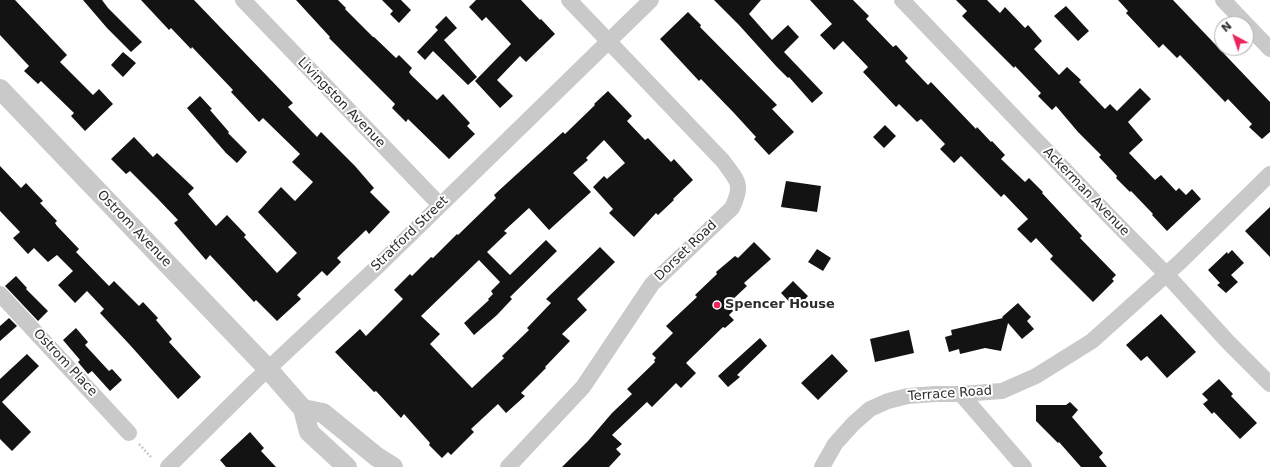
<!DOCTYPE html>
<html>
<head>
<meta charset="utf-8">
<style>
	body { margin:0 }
	#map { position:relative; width:1270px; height:467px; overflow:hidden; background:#fff; font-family:"DejaVu Sans",sans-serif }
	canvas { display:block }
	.north { position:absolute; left:1214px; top:16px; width:40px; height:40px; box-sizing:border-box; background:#fff; border:1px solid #ababab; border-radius:50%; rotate:320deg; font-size:11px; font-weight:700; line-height:16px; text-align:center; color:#2c2c2c }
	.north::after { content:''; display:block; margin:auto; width:14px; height:18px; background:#ed235e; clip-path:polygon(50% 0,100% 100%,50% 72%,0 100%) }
</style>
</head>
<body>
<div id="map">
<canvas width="1270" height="467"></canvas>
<div class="north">N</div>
</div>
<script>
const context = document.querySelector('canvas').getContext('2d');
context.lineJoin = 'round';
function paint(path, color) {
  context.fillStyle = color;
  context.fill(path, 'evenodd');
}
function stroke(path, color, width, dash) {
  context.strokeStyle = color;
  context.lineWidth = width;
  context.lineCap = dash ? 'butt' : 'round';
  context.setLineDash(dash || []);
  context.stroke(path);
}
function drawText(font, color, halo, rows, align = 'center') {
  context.font = font + ' "DejaVu Sans",sans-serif';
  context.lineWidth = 4;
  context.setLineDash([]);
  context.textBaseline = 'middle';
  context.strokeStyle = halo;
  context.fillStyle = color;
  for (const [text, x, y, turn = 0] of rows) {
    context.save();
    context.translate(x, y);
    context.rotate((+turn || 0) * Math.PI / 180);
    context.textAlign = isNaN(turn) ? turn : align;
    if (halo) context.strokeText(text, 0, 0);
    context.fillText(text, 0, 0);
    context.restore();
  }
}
paint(new Path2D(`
	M 0,0 L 15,0 L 67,55 L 60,62 L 93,95 L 99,89 L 113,104 L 85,131 L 71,116 L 74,113 L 41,81 L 38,84 L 24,71 L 29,66 L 0,35 Z
	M 83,0 L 102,0 L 108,8 L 142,42 L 131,52 L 107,28 Z
	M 141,0 L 194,0 L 293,103 L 288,107 L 317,137 L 321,132 L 355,166 L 374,188 L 370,192 L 390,212 L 369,234 L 366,230 L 337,258 L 341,262 L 327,276 L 322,271 L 297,295 L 301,299 L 277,321 L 256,300 L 254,302 L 210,255 L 206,260 L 174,223 L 178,220 L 157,198 L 130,171 L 126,174 L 111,159 L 134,137 L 153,157 L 157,153 L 194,188 L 188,194 L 216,226 L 227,215 L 246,235 L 244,237 L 277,273 L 297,253 L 258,212 L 281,187 L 295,201 L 313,182 L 292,162 L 300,154 L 263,118 L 259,122 L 231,92 L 233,90 L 192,47 L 191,49 L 171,28 L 169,30 Z
	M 296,0 L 338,0 L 346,8 L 345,9 L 373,37 L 374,37 L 396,58 L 399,55 L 412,68 L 409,72 L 411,75 L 437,100 L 443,94 L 470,123 L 467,126 L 475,134 L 449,159 L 408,119 L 406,122 L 392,108 L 395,104 L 329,38 L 330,37 Z
	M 382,0 L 401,0 L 411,10 L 399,23 L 390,14 L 393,11 Z
	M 476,0 L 521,0 L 540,20 L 541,19 L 555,34 L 526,62 L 520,56 L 497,80 L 513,96 L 500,108 L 475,81 L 511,44 L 486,17 L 482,21 L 469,7 Z
	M 714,0 L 761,0 L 749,14 L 772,40 L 788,25 L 799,37 L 784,52 L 823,93 L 812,103 L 789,77 L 788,78 L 776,66 L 739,25 Z
	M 810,0 L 853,0 L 869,16 L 866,19 L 893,47 L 896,45 L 908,58 L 905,61 L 928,85 L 931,82 L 976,129 L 977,127 L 991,142 L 992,141 L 1005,155 L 1001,159 L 1025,182 L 1029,178 L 1043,192 L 1042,193 L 1082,236 L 1080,238 L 1116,275 L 1112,279 L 1114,281 L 1093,302 L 1050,259 L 1053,256 L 1036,238 L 1031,243 L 1017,229 L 1028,219 L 1004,194 L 1001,197 L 961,156 L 954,163 L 940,149 L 945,144 L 921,119 L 917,122 L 899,104 L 896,107 L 863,72 L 868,67 L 843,41 L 834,50 L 820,35 L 832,24 Z
	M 956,0 L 987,0 L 1000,13 L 1005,7 L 1025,28 L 1028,25 L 1042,41 L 1034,49 L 1059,75 L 1067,67 L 1081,80 L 1079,82 L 1105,109 L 1110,104 L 1117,111 L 1140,88 L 1151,99 L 1128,122 L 1143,140 L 1129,153 L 1155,180 L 1161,175 L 1176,191 L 1179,188 L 1186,195 L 1192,189 L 1201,199 L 1167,231 L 1152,215 L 1153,214 L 1131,191 L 1130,192 L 1116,178 L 1117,176 L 1099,157 L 1101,155 L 1078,132 L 1056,106 L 1052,110 L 1038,96 L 1041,93 L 1015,66 L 1014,68 L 962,16 L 967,11 Z
	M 1118,0 L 1173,0 L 1270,102 L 1270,132 L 1262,139 L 1249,127 L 1252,124 L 1228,99 L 1225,102 L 1180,55 L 1177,58 L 1163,44 L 1159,48 L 1126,13 L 1128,11 Z
	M 1066,6 L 1089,31 L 1078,41 L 1054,16 Z
	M 688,12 L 701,25 L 700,27 L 777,105 L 772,109 L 794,132 L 769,155 L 754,139 L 756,137 L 734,113 L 701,79 L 699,81 L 660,39 Z
	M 446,16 L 457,28 L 444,40 L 477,77 L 468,85 L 433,51 L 425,60 L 417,52 L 438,30 L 435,27 Z
	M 123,52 L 136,63 L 123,77 L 111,65 Z
	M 608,91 L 632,116 L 627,121 L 645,140 L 648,138 L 671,162 L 674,159 L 693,180 L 673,199 L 674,200 L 658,215 L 656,213 L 634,237 L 609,213 L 613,209 L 593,187 L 604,176 L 607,179 L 625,163 L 604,140 L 586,158 L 588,160 L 573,173 L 591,192 L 549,230 L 529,208 L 504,231 L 507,233 L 487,252 L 510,275 L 546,240 L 557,251 L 510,297 L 512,299 L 497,315 L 474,335 L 464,323 L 489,300 L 488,299 L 493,294 L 491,291 L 500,282 L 479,260 L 421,316 L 440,334 L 430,344 L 472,388 L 504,358 L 502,356 L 529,330 L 527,328 L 551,303 L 546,299 L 600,247 L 615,262 L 577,299 L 587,310 L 562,334 L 570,341 L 545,367 L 546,368 L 521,393 L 525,396 L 506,413 L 498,404 L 471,429 L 474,432 L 451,455 L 448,452 L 442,458 L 429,445 L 430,443 L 404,414 L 401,418 L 376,391 L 374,392 L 335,352 L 360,329 L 366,336 L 403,299 L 394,290 L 410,274 L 412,276 L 431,257 L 433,258 L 457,234 L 458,235 L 496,198 L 494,195 L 563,132 L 565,134 L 595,105 L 594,104 Z
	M 200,96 L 212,109 L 210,110 L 229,132 L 228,133 L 247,152 L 237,163 L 226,153 L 187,108 Z
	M 885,125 L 896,136 L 884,148 L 873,137 Z
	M 0,166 L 21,188 L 26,183 L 43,201 L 40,203 L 57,221 L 55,223 L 57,226 L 79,249 L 76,252 L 109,286 L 114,281 L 139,306 L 143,302 L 158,318 L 156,320 L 172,339 L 169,342 L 201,377 L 178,399 L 130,345 L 100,313 L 104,309 L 87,291 L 75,303 L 58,285 L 73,271 L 57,255 L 48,262 L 34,248 L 28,254 L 13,238 L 20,232 L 0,211 Z
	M 786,181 L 821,186 L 817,212 L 781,207 Z
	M 1270,207 L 1270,257 L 1245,231 Z
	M 754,242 L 771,259 L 744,283 L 747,286 L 730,302 L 734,307 L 732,309 L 733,311 L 729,315 L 734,320 L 725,328 L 723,327 L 686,363 L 696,373 L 681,388 L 676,383 L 652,407 L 647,402 L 612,435 L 622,444 L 616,449 L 621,454 L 609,467 L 562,467 L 588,441 L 612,413 L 632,394 L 627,389 L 655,362 L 654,360 L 656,358 L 652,354 L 673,333 L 666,326 L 697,297 L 695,295 L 717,274 L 716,272 L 735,256 L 738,258 Z
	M 817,249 L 831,258 L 823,271 L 808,262 Z
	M 1232,250 L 1244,263 L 1231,275 L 1238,282 L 1226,293 L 1217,285 L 1220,283 L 1208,270 L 1227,252 L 1228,254 Z
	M 16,276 L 27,288 L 26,289 L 48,311 L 38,321 L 5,286 Z
	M 793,281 L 808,296 L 796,309 L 781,293 Z
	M 1018,303 L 1031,317 L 1027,321 L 1034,329 L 1022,339 L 1008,323 L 1001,351 L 985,348 L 960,354 L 959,349 L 949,352 L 945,337 L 952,335 L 951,330 L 1003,318 L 1002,317 Z
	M 1161,314 L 1196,352 L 1167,378 L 1147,356 L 1141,361 L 1126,345 Z
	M 9,318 L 17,326 L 0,341 L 0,326 Z
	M 76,328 L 88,342 L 85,345 L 109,371 L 112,369 L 122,380 L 110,391 L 92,371 L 88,374 L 78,362 L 80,360 L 63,340 Z
	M 909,330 L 914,353 L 875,362 L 870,339 Z
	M 760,338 L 767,346 L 737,375 L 740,377 L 728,387 L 718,376 Z
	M 27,354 L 39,366 L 2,402 L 31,432 L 12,451 L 0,439 L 0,379 Z
	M 832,354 L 848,371 L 818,400 L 801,383 Z
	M 1219,379 L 1233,394 L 1231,396 L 1257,423 L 1240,439 L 1214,412 L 1212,414 L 1203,404 L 1208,400 L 1202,394 Z
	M 1070,402 L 1078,410 L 1072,417 L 1103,453 L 1099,457 L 1107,467 L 1081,467 L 1059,442 L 1058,443 L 1036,421 L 1036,405 L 1066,405 Z
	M 250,432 L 264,448 L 261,451 L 276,467 L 226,467 L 220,460 Z`), '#131313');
stroke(new Path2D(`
	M 139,444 L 151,457`), '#c9c9c9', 2.5, [2, 2]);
stroke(new Path2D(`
	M 243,0 L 440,205
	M 902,0 L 1108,215 L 1166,274 L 1228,342 L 1270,384
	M 1223,0 L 1246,24
	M 1246,24 L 1270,49
	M 0,294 L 129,433
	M 961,394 L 1024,467
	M 168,467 L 253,383 L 377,267 L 651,0
	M 508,467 L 583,387 L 652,284 L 732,208 C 744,183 737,181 723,161 L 569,0
	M 822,467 L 835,444 L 853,424 L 870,409 L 888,401 L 908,396 L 935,394 L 961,394 L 1002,391 L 1036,376 L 1092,341 L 1180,262 L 1270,174`), '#c9c9c9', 16);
stroke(new Path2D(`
	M 0,89 L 268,369 L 303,409 L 309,432 L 347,467
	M 303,409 L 323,413 L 377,457 L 393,467`), '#c9c9c9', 20);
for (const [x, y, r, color] of [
	[717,305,4,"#ed235e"]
]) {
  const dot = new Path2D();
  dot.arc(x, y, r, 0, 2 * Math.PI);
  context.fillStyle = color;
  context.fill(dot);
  stroke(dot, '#fff', 1.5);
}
drawText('13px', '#2c2c2c', '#fff', [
	["Livingston Avenue",341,103,46],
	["Ackerman Avenue",1086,192,46],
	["Ostrom Avenue",134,229,46],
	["Stratford Street",410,234,-44],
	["Dorset Road",686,251,-44],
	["Ostrom Place",65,363,47],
	["Terrace Road",950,394,-4]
]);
drawText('bold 13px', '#2c2c2c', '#fff', [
	["Spencer House",725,305]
], 'left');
</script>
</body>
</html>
